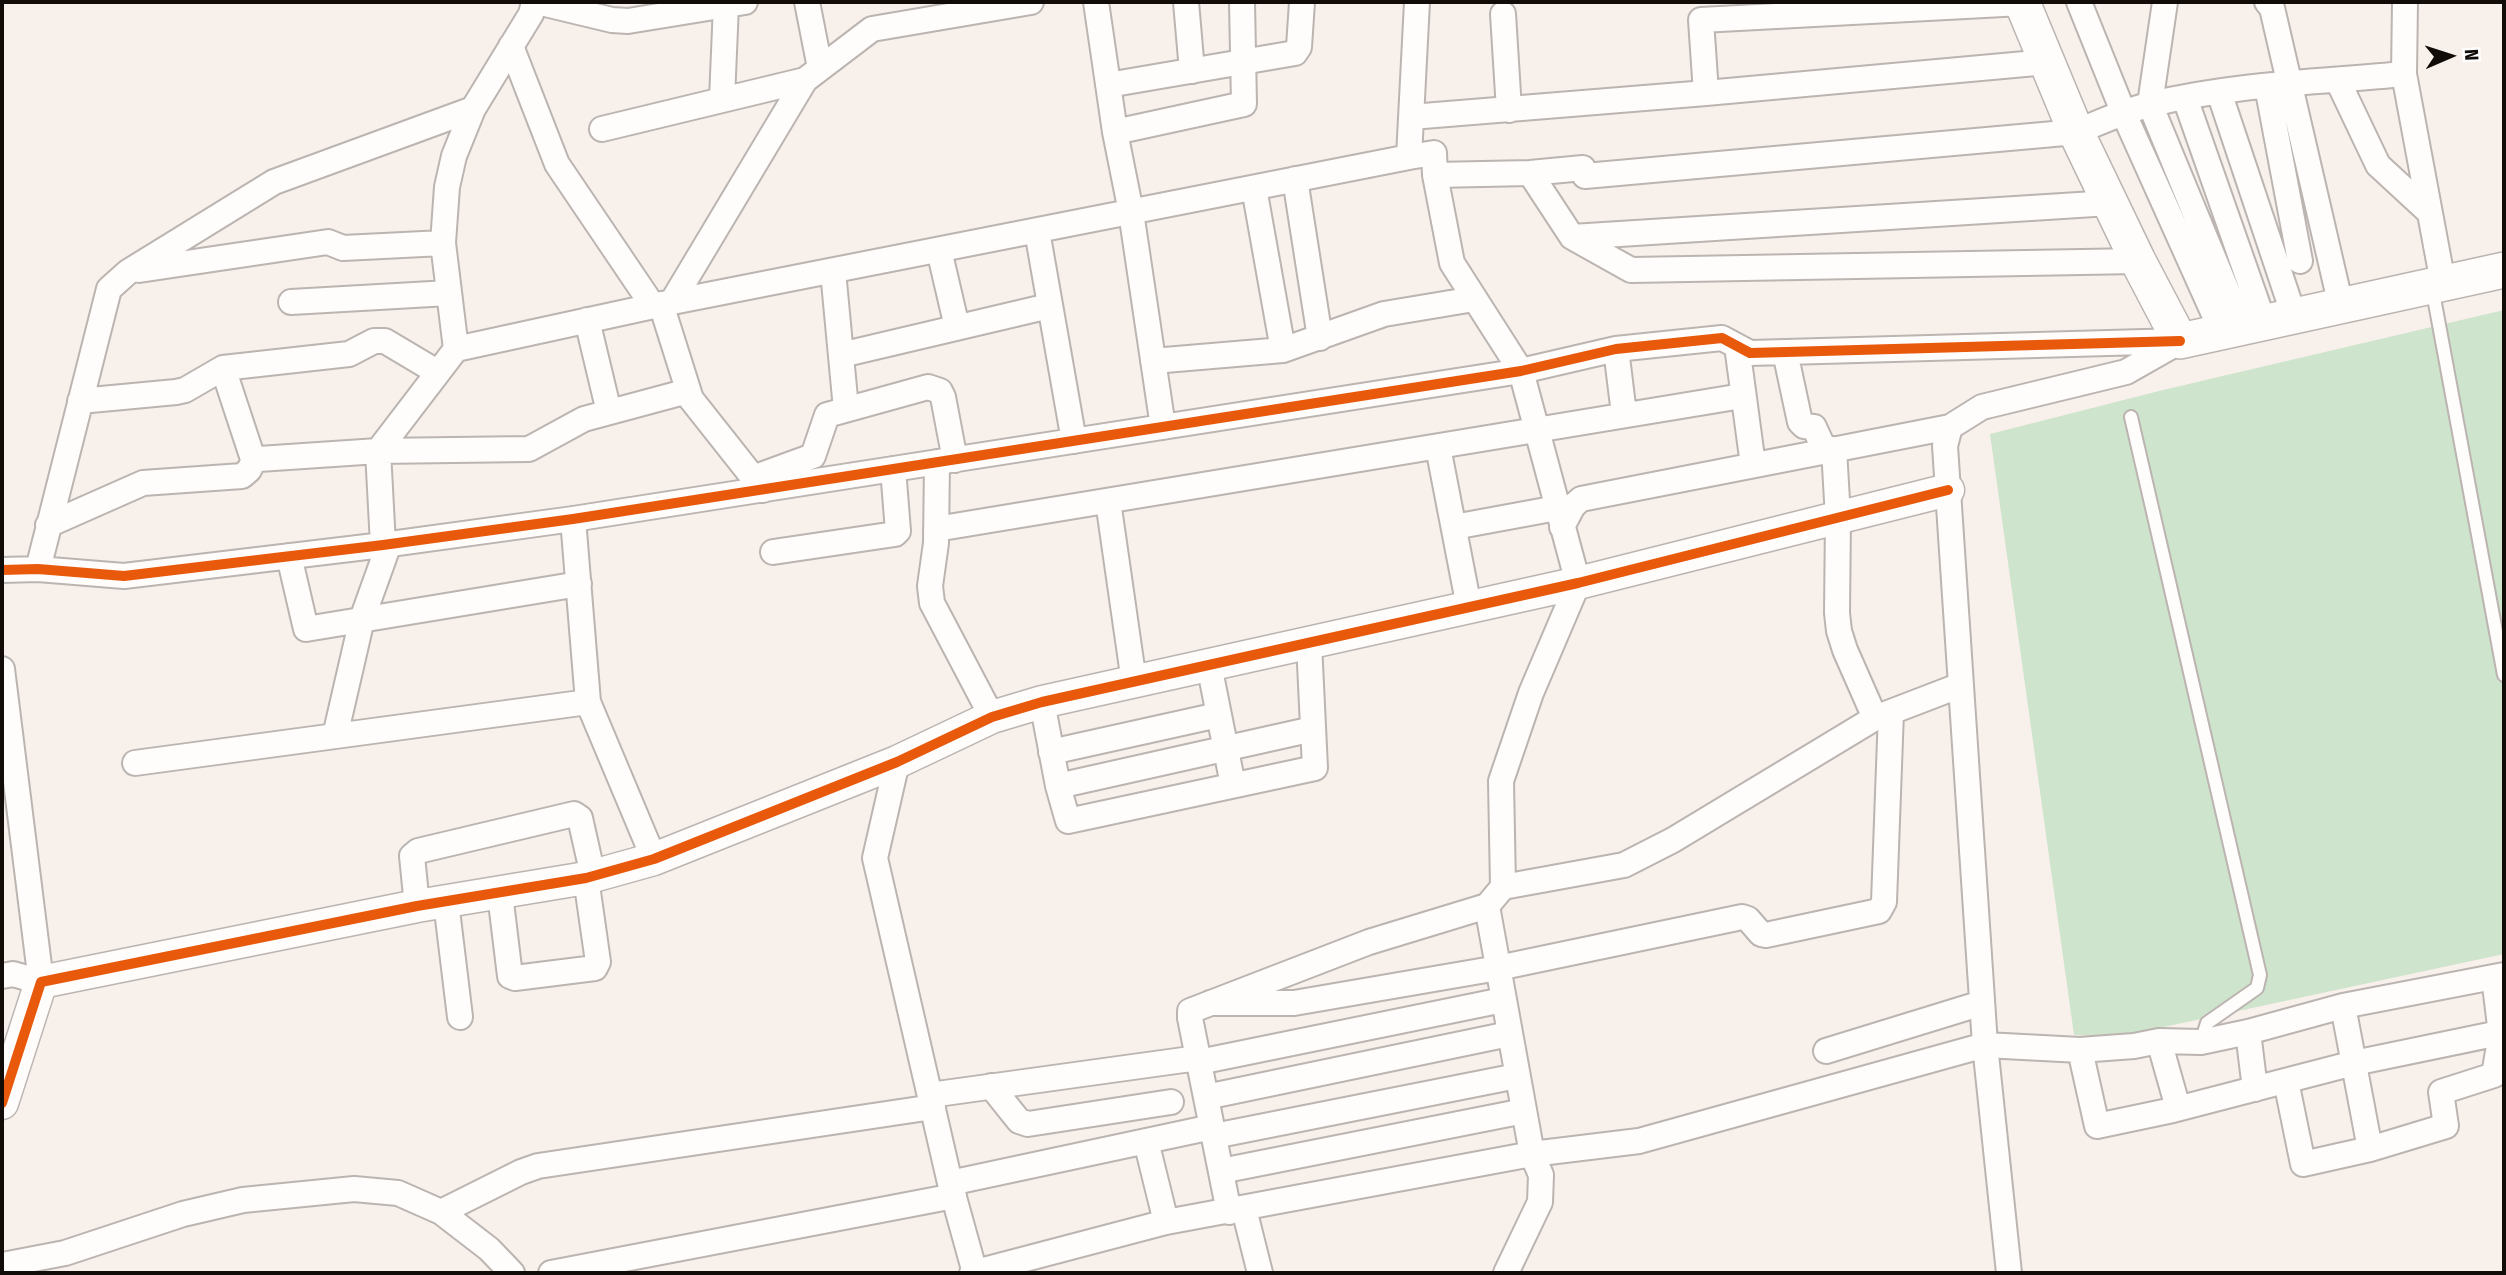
<!DOCTYPE html>
<html>
<head>
<meta charset="utf-8">
<style>
	body { margin:0 }
	#map { position:relative; width:2506px; height:1275px; overflow:hidden; background:#f8f0eb; font-family:"Fira Sans Condensed",sans-serif }
	canvas { display:block }
	.frame { position:absolute; inset:0; border:4px solid #120c09; pointer-events:none }
	.north { position:absolute; left:2415px; top:21px; width:70px; height:70px; -webkit-text-stroke:5px #fff; paint-order:stroke; rotate:87deg; font-size:19px; font-weight:700; line-height:28px; text-align:center; color:#120c09 }
	.north::after { content:''; display:block; margin:auto; width:24px; height:32px; background:#120c09; clip-path:polygon(50% 0,100% 100%,50% 72%,0 100%) }
</style>
</head>
<body>
<div id="map">
<canvas width="2506" height="1275"></canvas>
<div class="frame"></div>
<div class="north">N</div>
</div>
<script>
const context = document.querySelector('canvas').getContext('2d');
context.lineJoin = 'round';
function paint(path, color) {
  context.fillStyle = color;
  context.fill(path, 'evenodd');
}
function stroke(path, color, width, dash) {
  context.strokeStyle = color;
  context.lineWidth = width;
  context.lineCap = dash ? 'butt' : 'round';
  context.setLineDash(dash || []);
  context.stroke(path);
}
paint(new Path2D(`
	M 2504,310 L 2504,954 L 2117,1037 L 2074,1035 L 1990,434 L 2163,390 Z`), '#cfe4cd');
const service = new Path2D(`
	M 2432,287 L 2504,675
	M 2131,417 L 2260,975 L 2257,988 L 2207,1023 L 2201,1042`);
const minor = new Path2D(`
	M 537,2 L 612,20 L 628,21 L 745,2
	M 807,2 L 820,68
	M 1096,2 L 1115,132 L 1131,212 L 1163,427
	M 1186,2 L 1192,71
	M 1417,2 L 1409,157 L 1434,153 L 1435,175 L 1452,263 L 1521,371 L 1578,583 L 1531,693 L 1501,781 L 1503,887 L 1487,906 L 1532,1154 L 1541,1175 L 1540,1202 L 1506,1273
	M 2079,2 L 2124,114 L 2222,332
	M 2165,2 L 2150,104 L 2242,327
	M 2267,2 L 2272,8 L 2341,306
	M 1503,14 L 1509,110
	M 511,46 L 557,164 L 653,306
	M 2404,74 L 2443,283
	M 2338,81 L 2378,165 L 2430,213
	M 1108,85 L 1295,53 L 1299,47 L 1302,2
	M 2267,86 L 2300,261
	M 2219,92 L 2294,316
	M 1706,93 L 1701,20 L 2022,3
	M 2185,98 L 2264,323
	M 722,99 L 726,5
	M 1411,117 L 1706,93 L 2047,62
	M 602,129 L 805,80
	M 1115,132 L 1244,104 L 1242,2
	M 1530,173 L 1572,237 L 1631,270 L 2138,261
	M 1435,175 L 1530,173 L 1583,168 L 1585,176 L 2076,132 C 2101,122 2126,110 2152,104 C 2234,84 2320,82 2404,74 L 2405,2
	M 1295,179 L 1320,338
	M 1254,188 L 1283,350
	M 1037,231 L 1074,441
	M 1572,237 L 2110,203
	M 939,250 L 957,327
	M 139,270 L 328,242 L 343,248 L 443,243
	M 833,271 L 846,409
	M 291,302 L 449,293
	M 672,302 L 805,80 L 872,29 L 1031,2
	M 661,304 L 691,399 L 763,490
	M 587,320 L 609,412
	M 1737,346 L 1753,465
	M 456,349 L 443,243 L 447,187 L 454,156 L 473,109 L 531,14 L 534,2
	M 1616,349 L 1624,414
	M 1785,352 L 1800,422 L 1804,426 L 1814,427 L 1825,451
	M 841,355 L 1049,306
	M 1153,361 L 1283,350 L 1384,314 L 1474,299
	M 223,368 L 252,456 L 259,459 L 378,451 L 529,449 L 584,419 L 688,391
	M 80,401 L 176,392 L 185,390 L 223,368 L 349,354 L 374,341 L 385,341 L 437,372
	M 1438,447 L 1469,607
	M 1834,449 L 1838,518 L 1837,613 L 1839,631 L 1845,650 L 1875,718
	M 937,462 L 936,543 L 930,586 L 932,603 L 992,717
	M 753,478 L 813,456 L 827,415 L 928,387 L 940,391 L 943,397 L 955,460
	M 1108,501 L 1134,682
	M 573,519 L 588,702 L 654,859
	M 48,525 L 143,483 L 242,476 L 249,470 L 255,458
	M 1454,527 L 1557,508
	M 1562,527 L 1573,506 L 1581,499 L 1950,427
	M 936,529 L 1742,396
	M 383,545 L 378,451 L 456,349 L 672,302 L 1409,157
	M 773,552 L 895,534 L 898,531 L 893,469
	M 289,556 L 306,629 L 579,584
	M 38,569 L 109,289 L 128,272 L 274,182 L 473,109
	M 2,570 L 38,569 L 124,576 L 383,545 L 573,519 L 1521,371 L 1616,349 L 1722,338 L 1750,353 L 2180,341
	M 1209,665 L 1233,785
	M 2,669 L 41,982 L 13,974 L 2,976
	M 1042,702 L 1058,786 L 1068,821 L 1315,768 L 1309,643
	M 335,736 L 362,619 L 389,544
	M 1051,752 L 1218,715
	M 897,762 L 875,858 L 950,1183 L 975,1273
	M 135,763 L 588,702
	M 1058,786 L 1313,729
	M 1503,887 L 1624,865 L 1673,840 L 1875,718 L 1961,685
	M 500,894 L 510,976 L 515,978 L 595,968 L 598,962 L 586,878
	M 446,902 L 460,1017
	M 417,906 L 412,856 L 418,851 L 574,814 L 580,818 L 593,876
	M 1210,1003 L 1294,1003 L 1498,968 L 1742,917 L 1748,919 L 1761,934 L 1766,935 L 1879,911 L 1884,902 L 1891,712
	M 2343,1006 L 2370,1149 L 2446,1126 L 2441,1092 L 2494,1075 L 2501,1034 L 2494,977
	M 2248,1032 L 2255,1089
	M 2159,1041 L 2178,1108
	M 2080,1050 L 2097,1126 L 2173,1110 L 2354,1063 L 2504,1032
	M 1826,1051 L 1982,1003
	M 1199,1062 L 1503,1000
	M 2286,1081 L 2303,1164 L 2370,1149
	M 991,1086 L 1019,1121 L 1028,1124 L 1171,1102
	M 930,1095 L 1198,1058
	M 1206,1097 L 1509,1034
	M 1214,1136 L 1517,1076
	M 1146,1141 L 1166,1222
	M 1221,1171 L 1524,1111
	M 950,1183 L 1212,1127
	M 1244,1209 L 1260,1273
	M 441,1212 L 521,1172 L 538,1166 L 933,1107
	M 1229,1212 L 1190,1018 L 1190,1011 L 1369,942 L 1487,906
	M 2,1265 L 65,1253 L 183,1214 L 243,1200 L 354,1189 L 398,1193 L 441,1212 L 489,1249 L 512,1273
	M 551,1273 L 954,1196
	M 972,1273 L 1166,1222 L 1532,1154 L 1639,1141 L 1985,1045 L 2080,1050 L 2134,1046 L 2159,1041 L 2201,1042 L 2248,1032 L 2343,1006 L 2504,975
	M 2009,1273 L 1985,1045 L 1945,446 L 1950,427 L 1982,407 L 2126,372 L 2177,343`);
const tertiary = new Path2D(`
	M 2,1103 L 41,982 L 417,906 L 586,878 L 654,859 L 897,762 L 992,717 L 1042,702 L 1578,583 L 1948,490`);
const secondary = new Path2D(`
	M 2022,2 L 2076,132 L 2138,261 L 2180,341 L 2504,270`);
stroke(service, '#bbb4b0', 16);
stroke(minor, '#bbb4b0', 28);
stroke(tertiary, '#bbb4b0', 35);
stroke(secondary, '#bbb4b0', 38);
stroke(service, '#fefdfc', 12);
stroke(minor, '#fefdfc', 24);
stroke(tertiary, '#fefdfc', 32);
stroke(secondary, '#fefdfc', 35);
stroke(new Path2D(`
	M 2,570 L 38,569 L 124,576 L 383,545 L 573,519 L 1521,371 L 1616,349 L 1722,338 L 1750,353 L 2180,341
	M 2,1103 L 41,982 L 417,906 L 586,878 L 654,859 L 897,762 L 992,717 L 1042,702 L 1578,583 L 1948,490`), '#e8590c', 10);
</script>
</body>
</html>
